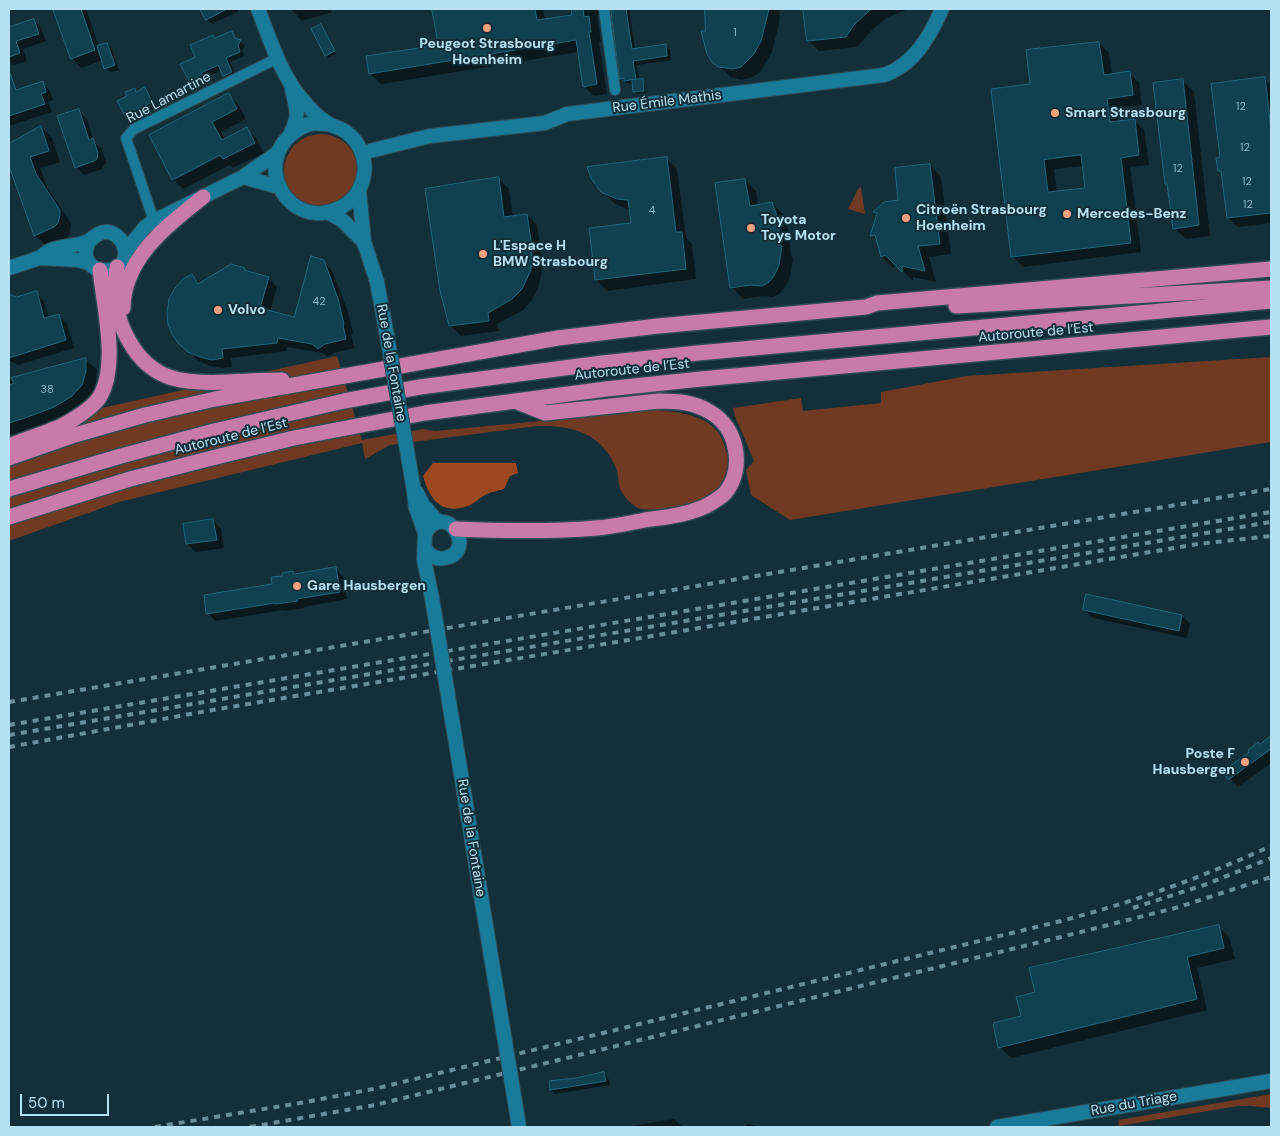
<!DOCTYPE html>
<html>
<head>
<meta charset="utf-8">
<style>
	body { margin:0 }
	#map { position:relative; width:1280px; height:1136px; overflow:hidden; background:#132f39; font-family:"DM Sans",sans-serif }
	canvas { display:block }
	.frame { position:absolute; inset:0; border:10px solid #b7e0f0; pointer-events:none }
	.scale { position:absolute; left:20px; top:1094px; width:89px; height:22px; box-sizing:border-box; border:2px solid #b7e0f0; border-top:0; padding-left:6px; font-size:15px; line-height:18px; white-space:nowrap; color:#b7e0f0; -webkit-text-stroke:4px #132f39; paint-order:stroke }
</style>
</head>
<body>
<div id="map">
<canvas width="1280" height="1136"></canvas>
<div class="frame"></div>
<div class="scale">50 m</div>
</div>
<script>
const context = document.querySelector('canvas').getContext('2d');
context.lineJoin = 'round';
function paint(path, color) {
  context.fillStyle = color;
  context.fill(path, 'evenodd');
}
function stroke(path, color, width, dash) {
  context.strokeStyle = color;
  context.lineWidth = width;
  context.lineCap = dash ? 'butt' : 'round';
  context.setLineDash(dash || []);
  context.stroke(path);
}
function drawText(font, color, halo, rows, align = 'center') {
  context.font = font + ' "DM Sans",sans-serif';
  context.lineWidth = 4;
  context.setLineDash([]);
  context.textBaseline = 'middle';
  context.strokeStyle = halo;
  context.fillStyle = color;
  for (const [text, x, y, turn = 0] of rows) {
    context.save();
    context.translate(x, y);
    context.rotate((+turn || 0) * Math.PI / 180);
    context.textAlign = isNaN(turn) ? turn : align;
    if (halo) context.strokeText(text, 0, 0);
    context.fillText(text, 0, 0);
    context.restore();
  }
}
paint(new Path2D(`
	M284 171a37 37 0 1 1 74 0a37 37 0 1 1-74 0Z
	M 861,187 L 865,214 L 848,209 L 858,189 Z
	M 337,356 L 362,440 L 423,429 L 435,431 L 656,410 C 683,412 717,416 725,447 C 727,453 729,459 728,465 C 725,477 721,486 712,495 C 703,503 650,514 638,508 C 630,504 621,494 619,485 C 618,480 618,475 617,470 C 602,433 573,425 537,426 L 390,445 L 365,459 L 362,443 L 119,502 L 9,541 L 9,439 L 70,415 Z
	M 1271,357 L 1271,442 L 790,520 L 751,495 L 746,470 L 754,461 L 735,416 L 733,408 L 801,398 L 803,411 L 881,403 L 881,392 L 967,376 Z
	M 1271,1094 L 1271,1108 L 1250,1106 L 1238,1106 L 1119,1126 L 1118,1120 Z`), '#703a22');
paint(new Path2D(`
	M 433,463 L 516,463 L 518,473 L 510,476 L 504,489 C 498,491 490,492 485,495 C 479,498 474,504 468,506 C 441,515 430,500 423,476 Z`), '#9c471e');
paint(new Path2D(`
	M 55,9 L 86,9 L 99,47 L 107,44 L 112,49 L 119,70 L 110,72 L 106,68 L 103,60 L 81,68 L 72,58 Z
	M 201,9 L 238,9 L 239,11 L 212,24 L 207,19 Z
	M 291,9 L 331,9 L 332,12 L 302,21 Z
	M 433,9 L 543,9 L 545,20 L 573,16 L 572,9 L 601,9 L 602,15 L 597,15 L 601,42 L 599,42 L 607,94 L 594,96 L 584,86 L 579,52 L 381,84 L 370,74 L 367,57 L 439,46 Z
	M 613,9 L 629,9 L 635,49 L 665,45 L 670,50 L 671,60 L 637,65 L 639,81 L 642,80 L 644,82 L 646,93 L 636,94 L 634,92 L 633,84 L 626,83 L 622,78 Z
	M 707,9 L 780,9 L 779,23 L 772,52 L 760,72 L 753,77 L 742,80 L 731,77 L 713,61 L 707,32 Z
	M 804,9 L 909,9 L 888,17 L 875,27 L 857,47 L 819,51 L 808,40 Z
	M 34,20 L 41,28 L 46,41 L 23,49 L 27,61 L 14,65 L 9,60 L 9,28 Z
	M 321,25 L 336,54 L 328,58 L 313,29 Z
	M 232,32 L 237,40 L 245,45 L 242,51 L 244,56 L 230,62 L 236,76 L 228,80 L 222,70 L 204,78 L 206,81 L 195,86 L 191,82 L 197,58 L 212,36 L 215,39 Z
	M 1099,43 L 1109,53 L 1112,75 L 1129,73 L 1139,83 L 1142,105 L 1116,108 L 1118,122 L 1134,120 L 1144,130 L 1149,165 L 1130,167 L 1141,252 L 1023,267 L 1013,257 L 1032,85 ZM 1084,166 L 1086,189 L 1057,193 L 1054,169 Z
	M 1264,78 L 1271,85 L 1271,223 L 1238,227 L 1228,218 L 1223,174 L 1219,171 Z
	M 1183,81 L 1194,92 L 1210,236 L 1186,239 L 1174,228 L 1169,186 L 1166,184 Z
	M 42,83 L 50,91 L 53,100 L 48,102 L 52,112 L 9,126 L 9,84 L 11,86 L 14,85 L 19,91 Z
	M 134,89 L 138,92 L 145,89 L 150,94 L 156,107 L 131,120 L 126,115 L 129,97 Z
	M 229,95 L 238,104 L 246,119 L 221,132 L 225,140 L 246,129 L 256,138 L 264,153 L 233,168 L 230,165 L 183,189 L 173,179 ZM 225,151 L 226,153 L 175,180 L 175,177 Z
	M 78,110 L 87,119 L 94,142 L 101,148 L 106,162 L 102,169 L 84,175 L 76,167 Z
	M 41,127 L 52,138 L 60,162 L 40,168 L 47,187 L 70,222 L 71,226 L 69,235 L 66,238 L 46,246 L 35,235 L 9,162 L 9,146 Z
	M 666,158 L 677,169 L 686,238 L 692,244 L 696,279 L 607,291 L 596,280 L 591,230 L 633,224 L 629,210 L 614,203 L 602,191 Z
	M 930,165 L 941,177 L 951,254 L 929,257 L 936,282 L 913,277 L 913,281 L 897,265 L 893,268 L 882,257 L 878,241 L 872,235 L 878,215 L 875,212 L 900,201 Z
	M 499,179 L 509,189 L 513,217 L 527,215 L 537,225 L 543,268 L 538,288 L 532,300 L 523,310 L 497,324 L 499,331 L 461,336 L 450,325 Z
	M 745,180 L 756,191 L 758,205 L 772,203 L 783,214 L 789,232 L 791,256 L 793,258 L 790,277 L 785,287 L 779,294 L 773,297 L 763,296 L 743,299 L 732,287 Z
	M 323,261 L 332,271 L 347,309 L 353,333 L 351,334 L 354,348 L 334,353 L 328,357 L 323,353 L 287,347 L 286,351 L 231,358 L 232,367 L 222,368 L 210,366 L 199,361 L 179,343 L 191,275 L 200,284 L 244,269 L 247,272 L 268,278 L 277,287 L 270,312 L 295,319 Z
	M 36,293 L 44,301 L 49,318 L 59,316 L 67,324 L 74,348 L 18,365 L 9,360 L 9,298 L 11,296 L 16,298 Z
	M 86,360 L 97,370 L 96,382 L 93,396 L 65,418 L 36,429 L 9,436 L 9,380 Z
	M 213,520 L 221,529 L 224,548 L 196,552 L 187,544 Z
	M 336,569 L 343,577 L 347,599 L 304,607 L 305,608 L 284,611 L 283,610 L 215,621 L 208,613 L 274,585 L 284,577 L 292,573 L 295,575 Z
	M 1084,610 L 1182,616 L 1190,624 L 1187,638 L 1093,618 Z
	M 1271,737 L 1271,763 L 1238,787 L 1224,772 Z
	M 1218,926 L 1229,937 L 1235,959 L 1197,968 L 1207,1010 L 1011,1058 L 1000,1047 L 1022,1017 L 1036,993 Z
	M 604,1073 L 608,1078 L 610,1085 L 555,1094 L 551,1090 L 550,1082 Z
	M 674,1119 L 683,1127 L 626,1127 Z
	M 748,1124 L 756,1126 L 758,1127 L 743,1127 Z`), '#0007');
const building = new Path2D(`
	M 53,9 L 81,9 L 95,50 L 71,59 Z
	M 200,9 L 227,9 L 206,20 Z
	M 432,9 L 535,9 L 537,20 L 572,15 L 571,9 L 583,9 L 584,17 L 589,16 L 591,32 L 589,32 L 597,84 L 583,87 L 576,40 L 369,74 L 366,56 L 438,45 Z
	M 611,9 L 626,9 L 632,49 L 666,44 L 667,56 L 633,61 L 636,79 L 624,81 L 624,78 L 620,79 Z
	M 705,9 L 769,9 L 761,41 L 754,54 L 741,67 L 733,69 L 718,67 L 712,62 L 707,54 L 701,31 L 705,31 Z
	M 803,9 L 871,9 L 853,26 L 846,37 L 807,41 Z
	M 34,19 L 39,34 L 16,41 L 20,53 L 9,57 L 9,25 L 11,26 Z
	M 321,24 L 335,51 L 325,56 L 311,29 Z
	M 232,31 L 235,38 L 241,40 L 238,45 L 240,52 L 226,58 L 232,72 L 223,76 L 218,65 L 201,73 L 203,76 L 190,83 L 180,64 L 195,57 L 190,45 L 213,35 L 214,38 Z
	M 1099,42 L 1104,75 L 1130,71 L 1133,95 L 1107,99 L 1110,122 L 1135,119 L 1139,155 L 1121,158 L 1131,243 L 1011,257 L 991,89 L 1030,84 L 1026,50 ZM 1081,155 L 1085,188 L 1048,192 L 1044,160 Z
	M 107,43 L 115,65 L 104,69 L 97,46 Z
	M 9,73 L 10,73 L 16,90 L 43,81 L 46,92 L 41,94 L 45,104 L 9,116 Z
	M 1265,77 L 1271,130 L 1271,213 L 1227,218 L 1221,171 L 1218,171 L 1216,158 L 1220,157 L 1211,84 Z
	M 643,79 L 644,91 L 633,92 L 632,80 Z
	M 1183,79 L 1199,225 L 1173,229 L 1167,184 L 1165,184 L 1153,83 Z
	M 145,87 L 152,102 L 125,116 L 117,101 L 127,96 L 125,92 L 135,88 L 136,92 Z
	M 229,93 L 237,109 L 212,122 L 222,140 L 247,127 L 255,143 L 223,159 L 220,155 L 172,180 L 149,135 Z
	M 79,109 L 89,140 L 93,138 L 98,153 L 97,159 L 94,161 L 75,168 L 57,116 Z
	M 41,126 L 49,151 L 30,157 L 36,174 L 60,210 L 60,215 L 58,223 L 54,227 L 34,236 L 9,166 L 9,144 Z
	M 667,157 L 676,232 L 682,232 L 686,269 L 595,280 L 589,228 L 631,223 L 628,200 L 617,199 L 601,192 L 591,178 L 587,167 Z
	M 930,164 L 940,244 L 918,246 L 925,271 L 902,266 L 902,272 L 885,255 L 881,257 L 875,235 L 870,236 L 877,213 L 873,212 L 884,202 L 898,200 L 895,168 Z
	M 499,177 L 504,217 L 527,214 L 532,247 L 531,270 L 522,289 L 512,299 L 488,313 L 489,321 L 449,326 L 440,291 L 425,189 Z
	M 745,179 L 750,206 L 772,202 L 778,219 L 781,246 L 782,246 L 779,265 L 774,276 L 768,283 L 762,286 L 751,285 L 730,288 L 715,183 Z
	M 311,256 L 324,260 L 338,299 L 344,324 L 343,325 L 346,339 L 325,344 L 318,349 L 312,344 L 278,338 L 277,343 L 222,349 L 223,358 L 212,360 L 200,357 L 188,352 L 178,343 L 172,334 L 168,324 L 167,312 L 169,299 L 175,288 L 183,279 L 192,274 L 198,284 L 231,264 L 245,268 L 244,270 L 269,277 L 260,308 L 294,317 Z
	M 37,291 L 44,318 L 59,314 L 66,340 L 9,358 L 9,294 L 16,297 Z
	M 86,358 L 86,371 L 82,385 L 72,396 L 54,407 L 25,418 L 9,423 L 9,385 L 14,383 L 11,378 Z
	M 213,519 L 217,540 L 186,544 L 183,524 Z
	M 336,567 L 340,592 L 297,599 L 298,601 L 275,604 L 275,603 L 206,614 L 204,595 L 272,584 L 271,577 L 282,576 L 282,573 L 293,571 L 293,574 Z
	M 1086,594 L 1182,615 L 1179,631 L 1083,610 Z
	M 1271,736 L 1271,749 L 1228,780 L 1222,772 L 1249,752 L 1248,750 L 1258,742 L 1260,744 Z
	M 1219,925 L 1224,948 L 1187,957 L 1197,999 L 998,1048 L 993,1023 L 1021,1016 L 1016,997 L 1035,992 L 1029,968 Z
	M 604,1072 L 606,1081 L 550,1090 L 549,1081 L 576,1078 Z`);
paint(building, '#104151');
stroke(building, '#20667c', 1);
const street = new Path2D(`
	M 604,9 L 615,90
	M 154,221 L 126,138 L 134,129 L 278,58`);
const secondary = new Path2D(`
	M 258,9 C 270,39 280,73 301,98 C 308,107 319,118 329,124 C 334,127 341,128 346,132 C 359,141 367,159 364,175 C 361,191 352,203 337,209 C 289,230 252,165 293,133 C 298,129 303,126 309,124 C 315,123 322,124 328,124
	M 290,135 C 300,114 297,112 292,89
	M 362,153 L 430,136 L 545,123 L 567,114 L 884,75 C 914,65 930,36 942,9
	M 243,177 L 279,187
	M 359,190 L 364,242 L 377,282 L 387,336
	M 327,212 L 342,220 L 364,242
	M 125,252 L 145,227 L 154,221 L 243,177 C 254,168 266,162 277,153
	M 39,258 L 78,260 L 89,263
	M 9,268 C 18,265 29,262 38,258 C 43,256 46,252 51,250 C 62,246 79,246 88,241 C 96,237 98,231 108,232 C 115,233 120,238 123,244 C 138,279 71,280 89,241
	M 413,485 L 416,508 L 425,533
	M 417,493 L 423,505 L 438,522
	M 425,549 C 430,556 436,560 445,558 C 478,552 447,499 425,533 L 424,560 L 432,598
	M 511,1078 L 519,1127
	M 997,1127 L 1271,1081`);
const highway = new Path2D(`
	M 117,267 C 113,294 115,317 129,341 C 152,382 185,384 228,382 C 246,381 264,380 282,380
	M 956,306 L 1271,288
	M 123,308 C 124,257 167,226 203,197
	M 9,446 C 28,438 51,432 69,422 C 79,416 92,408 99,398 C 119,367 104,306 100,270
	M 9,458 L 75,435 L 145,415 L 215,399 L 558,338 L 658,326 L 866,307 L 877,303 L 1271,269
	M 9,489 L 121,456 L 214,431 L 344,401 L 420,387 L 602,363 L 698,353 L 1271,301
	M 9,517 L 130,479 L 216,457 L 294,438 L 425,413 L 606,389 L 701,379 L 1271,327
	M 456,529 C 503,531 549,532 596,528 C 613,527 629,523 645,520 C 666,517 688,515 708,505 C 714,501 722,497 726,492 C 745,467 737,427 710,412 C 694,402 677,401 659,401 L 545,413 L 515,401`);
stroke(street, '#304b56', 12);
stroke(secondary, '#304b56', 16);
stroke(highway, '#304b56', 18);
stroke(street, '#187b99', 10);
stroke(secondary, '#187b99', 14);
stroke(highway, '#c87ba9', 15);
stroke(new Path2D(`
	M 9,702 L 1271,489
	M 9,725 L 1271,512
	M 9,735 L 1271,522
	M 9,747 L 218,709 L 1198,544 L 1271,536
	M 1133,908 L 1207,884 L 1271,858
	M 155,1127 L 306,1102 L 378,1088 L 1061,921 C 1134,902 1203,877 1271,846
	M 250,1127 L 375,1105 L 1065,936 L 1179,907 L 1271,877`), '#6a8d9a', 4, [6, 6]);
const secondaryBridge = new Path2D(`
	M 387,336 L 413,485
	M 432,598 L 511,1078`);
stroke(secondaryBridge, '#304b56', 16, []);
stroke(secondaryBridge, '#187b99', 14);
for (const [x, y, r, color] of [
	[487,28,5,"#f2a17e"],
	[1055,113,5,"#f2a17e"],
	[1067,214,5,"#f2a17e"],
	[906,218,5,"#f2a17e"],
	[751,228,5,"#f2a17e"],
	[483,254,5,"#f2a17e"],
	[218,310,5,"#f2a17e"],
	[297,586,5,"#f2a17e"],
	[1245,762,5,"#f2a17e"]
]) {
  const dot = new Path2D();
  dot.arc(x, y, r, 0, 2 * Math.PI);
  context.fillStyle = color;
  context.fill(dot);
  stroke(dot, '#132f39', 2);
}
drawText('11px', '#8db8c8', null, [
	["1",735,33],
	["12",1241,107],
	["12",1245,148],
	["12",1178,169],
	["12",1247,182],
	["12",1248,205],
	["4",652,211],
	["42",319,302],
	["38",47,390]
]);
drawText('bold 14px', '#b7e0f0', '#132f39', [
	["Peugeot Strasbourg",487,44,"center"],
	["Hoenheim",487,60,"center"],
	["Smart Strasbourg",1065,113],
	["Citroën Strasbourg",916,210],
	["Hoenheim",916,226],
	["Mercedes-Benz",1077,214],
	["Toyota",761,220],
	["Toys Motor",761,236],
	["L'Espace H",493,246],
	["BMW Strasbourg",493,262],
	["Volvo",228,310],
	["Gare Hausbergen",307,586],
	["Poste F",1235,754,"right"],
	["Hausbergen",1235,770,"right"]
], 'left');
drawText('14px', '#b7e0f0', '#132f39', [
	["Rue Lamartine",169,98,-28],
	["Rue Émile Mathis",667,102,-7],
	["Autoroute de l’Est",1036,333,-5],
	["Rue de la Fontaine",391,363,80],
	["Autoroute de l’Est",632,370,-6],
	["Autoroute de l’Est",231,437,-14],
	["Rue de la Fontaine",471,838,81],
	["Rue du Triage",1134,1104,-10]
]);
</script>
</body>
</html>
